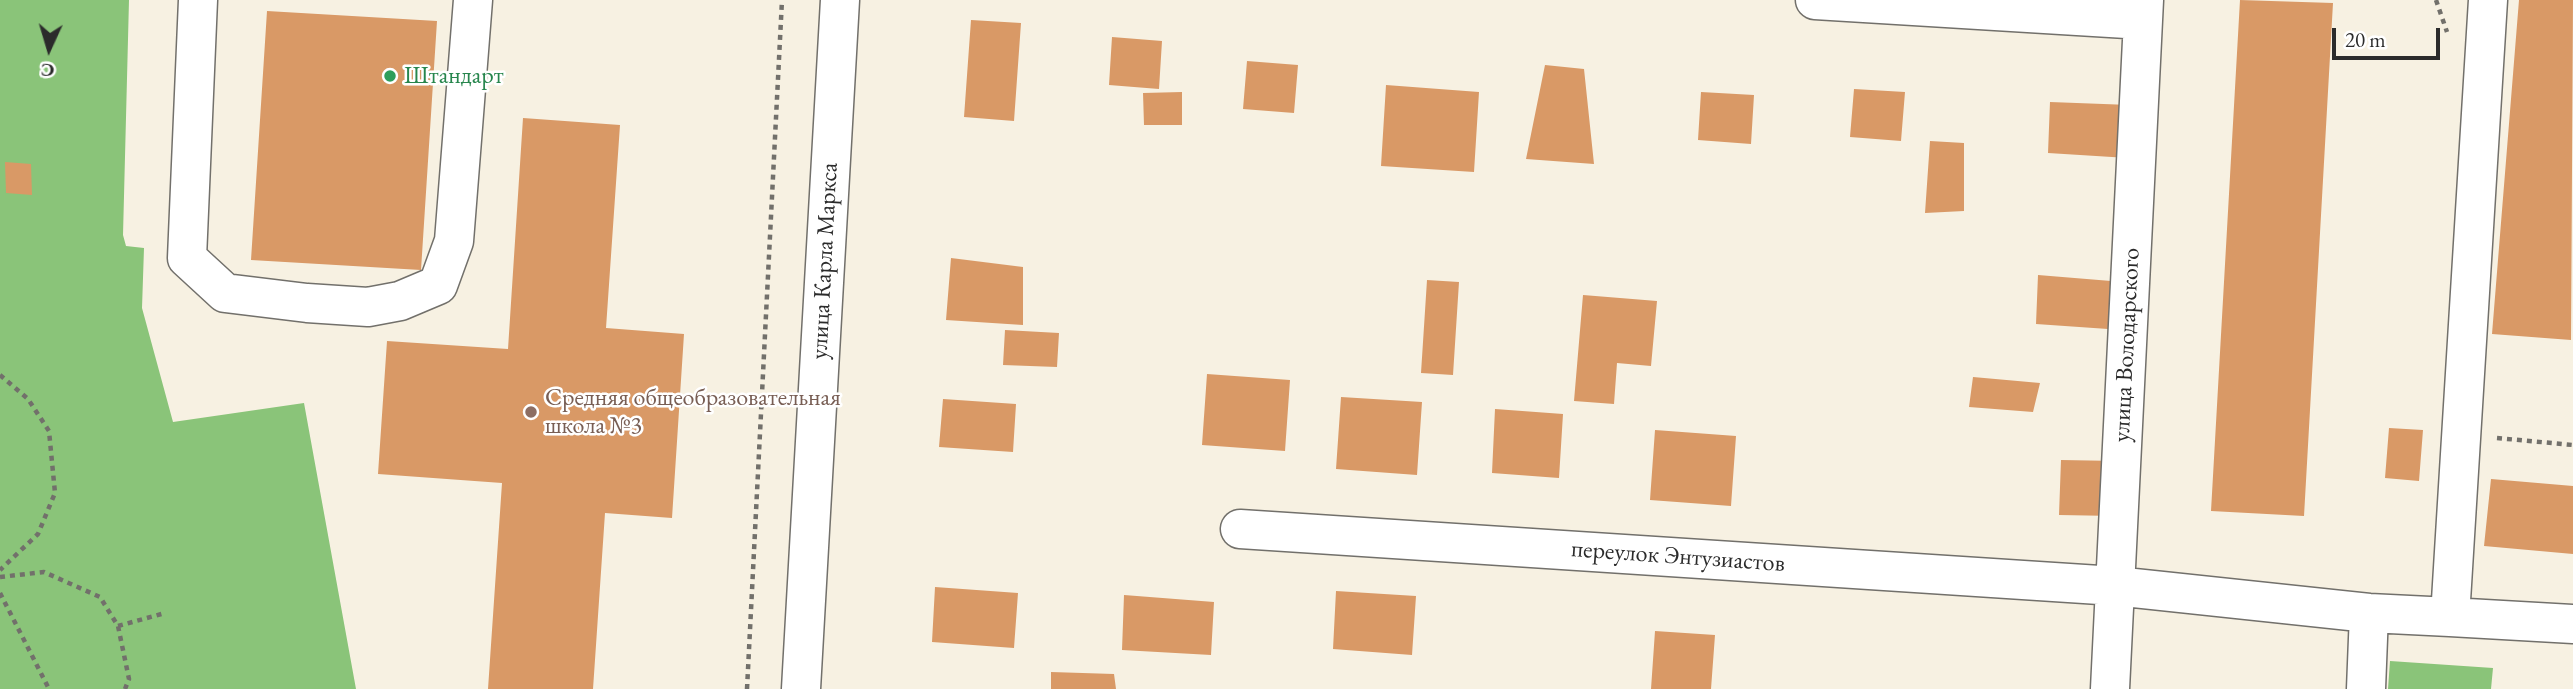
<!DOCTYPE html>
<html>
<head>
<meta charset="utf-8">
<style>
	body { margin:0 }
	#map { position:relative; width:2573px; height:689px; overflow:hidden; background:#f7f1e2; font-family:"EB Garamond",serif }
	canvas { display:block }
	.north { position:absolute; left:14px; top:14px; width:70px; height:70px; -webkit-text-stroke:5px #fff; paint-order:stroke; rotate:184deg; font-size:19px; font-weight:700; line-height:28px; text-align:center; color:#2b2b2b }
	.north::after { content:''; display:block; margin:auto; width:24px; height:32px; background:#2b2b2b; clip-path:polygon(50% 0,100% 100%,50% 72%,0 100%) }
	.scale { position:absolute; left:2332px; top:28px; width:108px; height:32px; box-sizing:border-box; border:4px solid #2b2b2b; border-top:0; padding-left:9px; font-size:21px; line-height:24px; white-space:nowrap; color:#2b2b2b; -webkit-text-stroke:5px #fff; paint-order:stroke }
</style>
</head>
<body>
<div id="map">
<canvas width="2573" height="689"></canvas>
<div class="north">С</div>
<div class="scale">20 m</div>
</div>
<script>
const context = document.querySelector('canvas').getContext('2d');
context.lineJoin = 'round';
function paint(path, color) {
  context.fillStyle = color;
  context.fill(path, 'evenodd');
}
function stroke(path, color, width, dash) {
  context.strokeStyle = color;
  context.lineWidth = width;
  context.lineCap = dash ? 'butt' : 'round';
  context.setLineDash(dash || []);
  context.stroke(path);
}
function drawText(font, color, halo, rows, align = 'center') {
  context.font = font + ' "EB Garamond",serif';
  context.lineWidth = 5;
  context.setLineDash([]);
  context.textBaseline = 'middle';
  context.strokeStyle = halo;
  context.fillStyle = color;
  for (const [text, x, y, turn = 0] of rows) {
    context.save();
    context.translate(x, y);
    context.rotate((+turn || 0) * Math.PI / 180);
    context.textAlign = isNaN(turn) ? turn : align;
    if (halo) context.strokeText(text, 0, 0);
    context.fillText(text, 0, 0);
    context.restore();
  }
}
paint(new Path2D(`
	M 0,0 L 129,0 L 123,235 L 126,246 L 144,248 L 142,308 L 173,422 L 304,403 L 356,689 L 0,689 Z
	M 2390,661 L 2493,668 L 2491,689 L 2388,689 Z`), '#8ac479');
paint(new Path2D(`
	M 2240,0 L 2333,3 L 2304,516 L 2211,511 Z
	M 2519,0 L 2573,0 L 2571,340 L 2492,334 Z
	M 267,11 L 437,21 L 421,270 L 251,260 Z
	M 971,20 L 1021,23 L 1014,121 L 964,117 Z
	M 1112,37 L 1162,41 L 1159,89 L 1109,85 Z
	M 1247,61 L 1298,65 L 1294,113 L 1243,109 Z
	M 1545,65 L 1584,69 L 1594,164 L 1526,159 Z
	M 1386,85 L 1479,92 L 1474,172 L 1381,166 Z
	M 1854,89 L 1905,92 L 1901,141 L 1850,137 Z
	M 1182,92 L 1182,125 L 1144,125 L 1143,93 Z
	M 1701,92 L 1754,95 L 1751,144 L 1698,140 Z
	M 2050,102 L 2130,105 L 2128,158 L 2048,153 Z
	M 523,118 L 620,125 L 606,328 L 684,334 L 672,518 L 605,513 L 593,689 L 488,689 L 502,483 L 378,474 L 387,341 L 508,349 Z
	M 1930,141 L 1964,143 L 1964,211 L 1925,213 Z
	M 5,162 L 31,164 L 32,195 L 6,193 Z
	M 951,258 L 1023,267 L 1023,325 L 946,320 Z
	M 2038,275 L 2111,281 L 2108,329 L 2036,324 Z
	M 1427,280 L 1459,282 L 1453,375 L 1421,373 Z
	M 1583,295 L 1657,301 L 1651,366 L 1617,363 L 1614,404 L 1574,401 Z
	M 1005,330 L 1059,333 L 1057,367 L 1003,365 Z
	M 1207,374 L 1290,380 L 1285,451 L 1202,445 Z
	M 1973,377 L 2040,383 L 2033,412 L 1969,407 Z
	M 1341,397 L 1422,402 L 1417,475 L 1336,469 Z
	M 943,399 L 1016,404 L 1013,452 L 939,447 Z
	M 1495,409 L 1563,414 L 1559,478 L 1492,473 Z
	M 2389,428 L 2423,430 L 2419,481 L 2385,478 Z
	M 1655,430 L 1736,436 L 1731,506 L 1650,500 Z
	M 2061,460 L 2118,461 L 2115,516 L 2059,515 Z
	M 2491,479 L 2573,486 L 2573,554 L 2484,546 Z
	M 935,587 L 1018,593 L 1014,648 L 932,642 Z
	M 1336,591 L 1416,596 L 1412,655 L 1333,649 Z
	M 1124,595 L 1214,602 L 1211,655 L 1122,650 Z
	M 1655,631 L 1715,635 L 1711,689 L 1651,689 Z
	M 1051,672 L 1114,674 L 1116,689 L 1051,689 Z`), '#d99966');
const minor = new Path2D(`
	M 198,0 L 187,258 L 225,293 L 307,303 L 368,307 L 400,301 L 438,285 L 454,241 L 473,0
	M 1815,0 L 2143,20
	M 2488,0 L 2450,617 L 2573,624
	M 1240,529 L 2115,586 L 2369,613 L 2450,617
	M 801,689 L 840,0
	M 2110,689 L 2144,0
	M 2366,689 L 2369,613`);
stroke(minor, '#72706b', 41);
stroke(new Path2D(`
	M 2436,0 L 2447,32
	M 0,375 L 28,399 L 49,431 L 55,493 L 38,534 L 0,570
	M 2497,438 L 2573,445
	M 0,577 L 44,572 L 100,597 L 118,626 L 129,679 L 125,689
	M 0,593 L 49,689
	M 118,626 L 165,613
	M 747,689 L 782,0`), '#72706b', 4.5, [5, 5]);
stroke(minor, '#fff', 38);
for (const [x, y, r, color] of [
	[390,76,7,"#2e9e5b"],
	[531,412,7,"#8d6e63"]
]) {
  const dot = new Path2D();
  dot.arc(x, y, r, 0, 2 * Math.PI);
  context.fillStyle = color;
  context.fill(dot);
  stroke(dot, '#fff', 2.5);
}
drawText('24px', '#27864d', '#fff', [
	["Штандарт",404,76]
], 'left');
drawText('24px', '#2b2b2b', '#fff', [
	["улица Карла Маркса",825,261,-87],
	["улица Володарского",2127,345,-87],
	["переулок Энтузиастов",1678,557,4]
]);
drawText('24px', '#785e54', '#fff', [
	["Средняя общеобразовательная",545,398],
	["школа №3",545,426]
], 'left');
</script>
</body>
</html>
